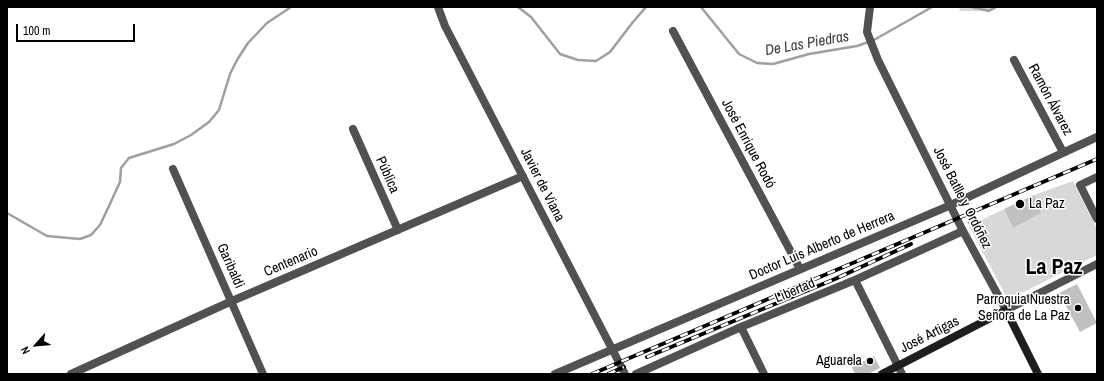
<!DOCTYPE html>
<html>
<head>
<meta charset="utf-8">
<style>
	body { margin:0 }
	#map { position:relative; width:1104px; height:381px; overflow:hidden; background:#fff; font-family:"Archivo Narrow",sans-serif }
	canvas { display:block }
	.frame { position:absolute; inset:0; border:8px solid #000; pointer-events:none }
	.north { position:absolute; left:16px; top:325px; width:40px; height:40px; -webkit-text-stroke:3px #fff; paint-order:stroke; rotate:243deg; font-size:11px; font-weight:700; line-height:16px; text-align:center; color:#000 }
	.north::after { content:''; display:block; margin:auto; width:14px; height:18px; background:#000; clip-path:polygon(50% 0,100% 100%,50% 72%,0 100%) }
	.scale { position:absolute; left:16px; top:24px; width:119px; height:18px; box-sizing:border-box; border:2px solid #000; border-top:0; padding-left:5px; font-size:12px; line-height:14px; white-space:nowrap; color:#000; -webkit-text-stroke:3px #fff; paint-order:stroke }
</style>
</head>
<body>
<div id="map">
<canvas width="1104" height="381"></canvas>
<div class="frame"></div>
<div class="north">N</div>
<div class="scale">100 m</div>
</div>
<script>
const context = document.querySelector('canvas').getContext('2d');
context.lineJoin = 'round';
function paint(path, color) {
  context.fillStyle = color;
  context.fill(path, 'evenodd');
}
function stroke(path, color, width, dash) {
  context.strokeStyle = color;
  context.lineWidth = width;
  context.lineCap = dash ? 'butt' : 'round';
  context.setLineDash(dash || []);
  context.stroke(path);
}
function drawText(font, color, halo, rows, align = 'center') {
  context.font = font + ' "Archivo Narrow",sans-serif';
  context.lineWidth = 3;
  context.setLineDash([]);
  context.textBaseline = 'middle';
  context.strokeStyle = halo;
  context.fillStyle = color;
  for (const [text, x, y, turn = 0] of rows) {
    context.save();
    context.translate(x, y);
    context.rotate((+turn || 0) * Math.PI / 180);
    context.textAlign = isNaN(turn) ? turn : align;
    if (halo) context.strokeText(text, 0, 0);
    context.fillText(text, 0, 0);
    context.restore();
  }
}
paint(new Path2D(`
	M 959,7 L 999,7 L 991,11 L 960,11 Z
	M 1073,181 L 1097,229 L 1097,255 L 1008,300 L 969,226 L 1004,209 L 1013,228 L 1040,213 L 1034,195 Z`), '#d8d8d8');
stroke(new Path2D(`
	M 518,7 L 531,17 L 560,54 L 578,60 L 596,61 L 610,52 L 633,22 L 646,7
	M 701,7 L 739,54 L 757,63 L 773,64 L 809,54 L 857,46 L 874,40 L 932,7
	M 972,7 L 989,11 L 996,7
	M 7,213 L 47,236 L 80,239 L 91,235 L 100,225 L 109,206 L 120,182 L 121,168 L 129,158 L 174,144 L 191,135 L 209,122 L 219,110 L 230,74 L 237,60 L 248,43 L 267,23 L 291,7`), '#9f9f9f', 2.5);
paint(new Path2D(`
	M 1034,195 L 1041,213 L 1013,228 L 1004,209 Z
	M 1077,284 L 1097,323 L 1080,332 L 1059,293 Z
	M 874,356 L 880,368 L 868,374 L 855,374 L 852,367 Z`), '#c0c0c0');
stroke(new Path2D(`
	M 968,223 L 975,219`), '#737373', 1.5, [1, 2]);
stroke(new Path2D(`
	M 438,7 L 445,26 L 625,374
	M 870,7 L 867,32 L 878,60 L 963,231 L 1006,310 L 1097,264
	M 673,31 L 800,269
	M 1014,60 L 1063,152
	M 353,129 L 398,230
	M 173,169 L 263,374
	M 1097,177 L 1080,185 L 1097,219
	M 855,280 L 902,374
	M 741,327 L 764,374
	M 71,374 L 232,301 L 523,176
	M 555,374 L 951,205 L 1097,137
	M 636,374 L 741,327 L 855,280 L 963,231`), '#515151', 8);
stroke(new Path2D(`
	M 882,374 L 1006,310 L 1038,374`), '#1e1e1e', 8);
const rail = new Path2D(`
	M 647,357 L 835,279 L 911,244
	M 592,374 L 1097,159
	M 608,374 L 624,367`);
stroke(rail, '#000', 4);
stroke(rail, '#fff', 2.5, [8]);
for (const [x, y, r, color] of [
	[1020,204,5,"#000"],
	[1078,308,4,"#000"],
	[870,361,4,"#000"]
]) {
  const dot = new Path2D();
  dot.arc(x, y, r, 0, 2 * Math.PI);
  context.fillStyle = color;
  context.fill(dot);
  stroke(dot, '#fff', 1.5);
}
drawText('14px', '#000', '#fff', [
	["Ramón Álvarez",1050,100,62],
	["José Enrique Rodó",748,144,62],
	["Pública",387,175,66],
	["Javier de Viana",542,185,63],
	["José Batlle y Ordóñez",962,198,63],
	["Doctor Luis Alberto de Herrera",822,246,-23],
	["Centenario",291,262,-23],
	["Garibaldi",230,266,66],
	["Libertad",795,291,-23],
	["José Artigas",930,335,-27]
]);
drawText('14px', '#000', '#fff', [
	["La Paz",1029,204,"left"],
	["Parroquia Nuestra",1070,300],
	["Señora de La Paz",1070,316],
	["Aguarela",862,361]
], 'right');
drawText('italic 15px', '#404040', '#fff', [
	["De Las Piedras",807,44,-10]
]);
drawText('bold 22px', '#000', '#fff', [
	["La Paz",1054,268]
]);
</script>
</body>
</html>
